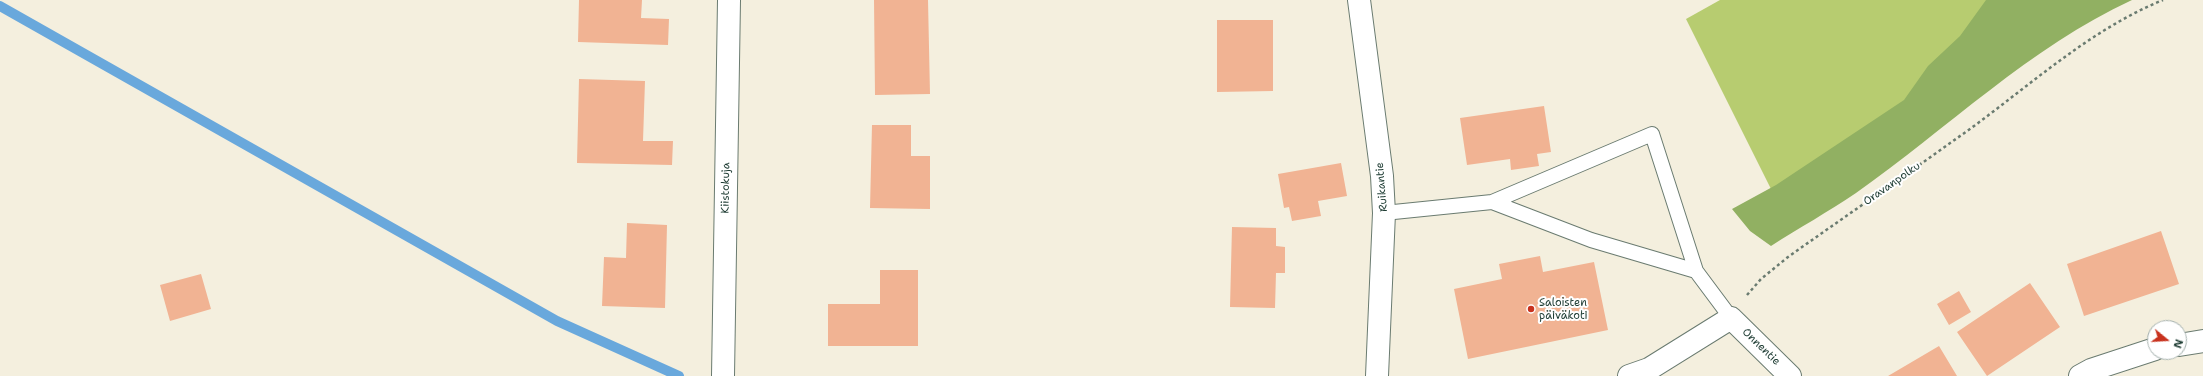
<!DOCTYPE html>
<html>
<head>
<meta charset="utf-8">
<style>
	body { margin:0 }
	#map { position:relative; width:2203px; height:376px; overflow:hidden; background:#f4efde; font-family:"Shantell Sans",sans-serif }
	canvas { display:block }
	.north { position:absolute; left:2147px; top:320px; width:40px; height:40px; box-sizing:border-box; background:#fff; border:1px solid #a5b1ae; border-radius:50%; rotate:108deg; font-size:11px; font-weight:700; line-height:16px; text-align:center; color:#1f3d34 }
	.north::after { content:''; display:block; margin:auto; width:14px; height:18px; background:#c8321e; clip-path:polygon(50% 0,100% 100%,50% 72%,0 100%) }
</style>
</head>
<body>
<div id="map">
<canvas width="2203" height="376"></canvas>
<div class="north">N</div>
</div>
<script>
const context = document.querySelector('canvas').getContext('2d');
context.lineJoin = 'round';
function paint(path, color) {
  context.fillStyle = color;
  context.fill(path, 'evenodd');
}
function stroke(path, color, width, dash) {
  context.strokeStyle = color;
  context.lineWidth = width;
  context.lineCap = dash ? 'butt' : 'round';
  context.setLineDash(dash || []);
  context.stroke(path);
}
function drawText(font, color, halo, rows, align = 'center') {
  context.font = font + ' "Shantell Sans",sans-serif';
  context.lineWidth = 4;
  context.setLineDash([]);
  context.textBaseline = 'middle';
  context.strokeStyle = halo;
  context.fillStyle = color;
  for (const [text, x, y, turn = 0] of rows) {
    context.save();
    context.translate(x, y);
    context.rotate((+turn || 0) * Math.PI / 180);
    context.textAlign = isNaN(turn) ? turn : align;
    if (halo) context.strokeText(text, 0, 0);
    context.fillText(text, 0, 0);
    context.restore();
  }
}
paint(new Path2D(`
	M 1720,0 L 2077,0 L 1783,213 L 1686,19 Z`), '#b7cc70');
paint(new Path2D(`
	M 1986,0 L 2132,0 C 2030,47 1947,129 1856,193 C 1828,212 1799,228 1771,246 L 1750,231 L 1732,209 L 1776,185 L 1904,100 L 1928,66 L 1960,36 Z`), '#91b062');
stroke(new Path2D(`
	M 0,6 L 557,321 L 679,376`), '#69a8dc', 10);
paint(new Path2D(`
	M 579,0 L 642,0 L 641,18 L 669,19 L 668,45 L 578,42 Z
	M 874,0 L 928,0 L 930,94 L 875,95 Z
	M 1217,20 L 1273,20 L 1273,91 L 1217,92 Z
	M 579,79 L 645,81 L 643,141 L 673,141 L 672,165 L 577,163 Z
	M 1544,106 L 1551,152 L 1537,154 L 1539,166 L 1511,170 L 1510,159 L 1467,165 L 1460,118 Z
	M 872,125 L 911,125 L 911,156 L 930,156 L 930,209 L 870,208 Z
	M 1341,163 L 1347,196 L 1318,201 L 1321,216 L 1292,221 L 1289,207 L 1284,208 L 1278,174 Z
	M 627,223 L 667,225 L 665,308 L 602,306 L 604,257 L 626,258 Z
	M 1232,227 L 1276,228 L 1276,246 L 1285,247 L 1285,273 L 1276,273 L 1275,308 L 1230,307 Z
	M 2161,231 L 2179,284 L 2084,316 L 2067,264 Z
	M 1540,256 L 1543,272 L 1594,262 L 1608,330 L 1468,359 L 1454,289 L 1502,279 L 1499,264 Z
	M 880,270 L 918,270 L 918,346 L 828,346 L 828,304 L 880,304 Z
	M 201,274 L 211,309 L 170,321 L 160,285 Z
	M 2030,283 L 2060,327 L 1987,376 L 1957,332 Z
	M 1959,291 L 1971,312 L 1949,325 L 1937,304 Z
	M 1939,346 L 1957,376 L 1888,376 Z`), '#f1b393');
const service = new Path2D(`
	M 1492,202 L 1591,240 L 1696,271
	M 1384,213 L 1492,202 L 1652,134 L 1696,271 L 1731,318`);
const minor = new Path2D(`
	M 1359,0 L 1382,176 L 1384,213 L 1377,376
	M 2179,345 L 2203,341
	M 723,376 L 729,0
	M 1629,376 L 1649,369 L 1731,318 L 1790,376
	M 2080,376 L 2091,370 L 2155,349`);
stroke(service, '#6a7b70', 16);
stroke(minor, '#6a7b70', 24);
stroke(new Path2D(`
	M 1747,295 L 1761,279 L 1788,257 C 1850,213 1913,170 1974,126 C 2035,81 2092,29 2163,0`), '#6a7b70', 2.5, [3, 3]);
stroke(service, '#fff', 14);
stroke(minor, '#fff', 22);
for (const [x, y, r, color] of [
	[1531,309,4,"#c8321e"]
]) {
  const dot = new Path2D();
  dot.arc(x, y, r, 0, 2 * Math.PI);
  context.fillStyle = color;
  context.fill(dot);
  stroke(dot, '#fff', 1.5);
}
drawText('11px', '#1f3d34', '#fff', [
	["Oravanpolku",1892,184,-35],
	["Ruikantie",1382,187,-95],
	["Kiistokuja",726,188,-89],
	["Onnentie",1761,347,44]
]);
drawText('11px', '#1f3d34', '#fff', [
	["Saloisten",1539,303],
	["päiväkoti",1539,316]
], 'left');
</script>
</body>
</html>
